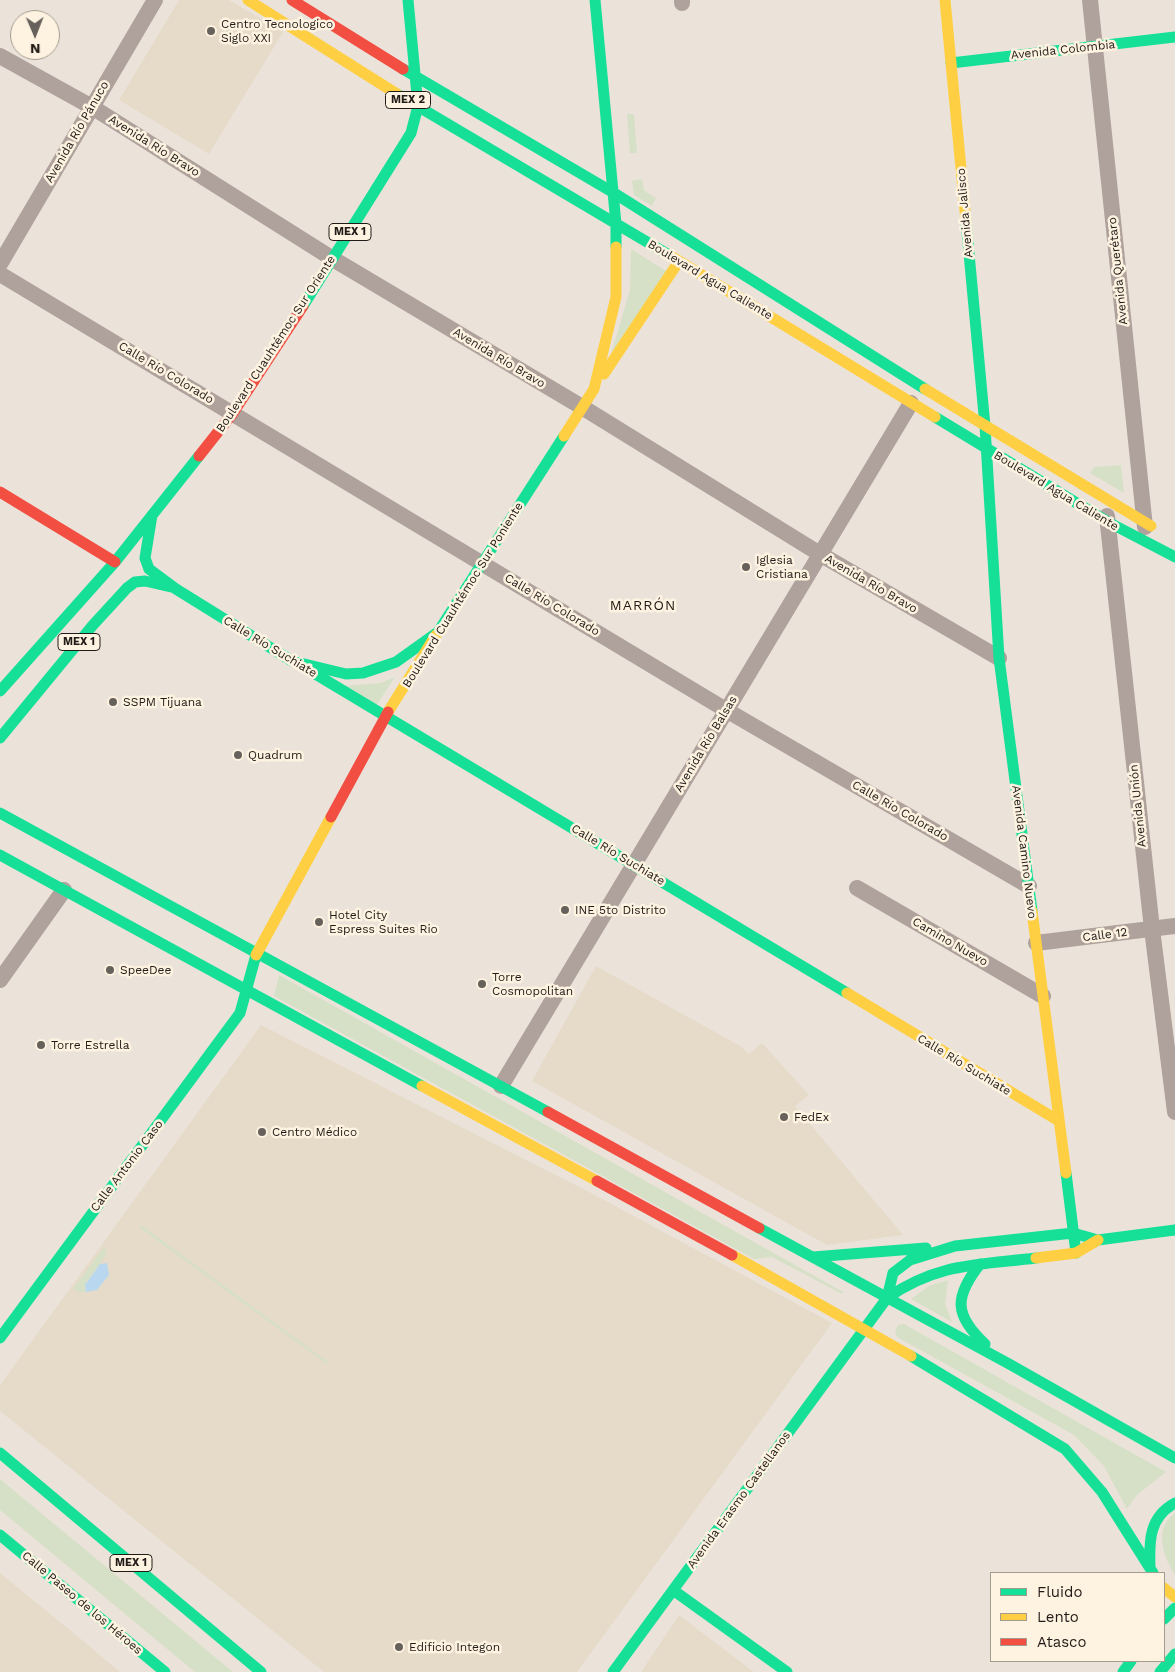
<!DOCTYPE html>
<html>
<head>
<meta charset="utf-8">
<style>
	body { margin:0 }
	#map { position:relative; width:1175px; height:1672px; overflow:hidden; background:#ebe3da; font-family:"Work Sans",sans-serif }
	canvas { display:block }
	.legend { position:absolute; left:990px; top:1572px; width:175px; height:90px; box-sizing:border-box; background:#fef2e1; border:1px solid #a59c90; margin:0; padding:6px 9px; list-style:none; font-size:15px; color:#201b16 }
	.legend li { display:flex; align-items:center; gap:10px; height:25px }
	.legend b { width:25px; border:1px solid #a59c90 }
	.north { position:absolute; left:10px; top:10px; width:50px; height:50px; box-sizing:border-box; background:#fef2e1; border:1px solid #a59c90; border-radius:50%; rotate:179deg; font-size:14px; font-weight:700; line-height:20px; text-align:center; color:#201b16 }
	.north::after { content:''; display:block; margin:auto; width:18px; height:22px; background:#67615b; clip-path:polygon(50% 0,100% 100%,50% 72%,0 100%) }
</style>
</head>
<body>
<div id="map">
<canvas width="1175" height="1672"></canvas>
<ul class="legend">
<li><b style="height:6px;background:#16e098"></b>Fluido</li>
<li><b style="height:6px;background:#ffcf43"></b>Lento</li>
<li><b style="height:6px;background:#f24e42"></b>Atasco</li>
</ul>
<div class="north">N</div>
</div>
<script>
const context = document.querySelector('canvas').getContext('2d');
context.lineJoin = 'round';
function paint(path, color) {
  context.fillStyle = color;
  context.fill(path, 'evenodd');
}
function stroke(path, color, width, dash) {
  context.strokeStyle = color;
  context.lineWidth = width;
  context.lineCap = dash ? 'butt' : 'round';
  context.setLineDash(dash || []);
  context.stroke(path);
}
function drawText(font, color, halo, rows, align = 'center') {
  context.font = font + ' "Work Sans",sans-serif';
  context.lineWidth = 5;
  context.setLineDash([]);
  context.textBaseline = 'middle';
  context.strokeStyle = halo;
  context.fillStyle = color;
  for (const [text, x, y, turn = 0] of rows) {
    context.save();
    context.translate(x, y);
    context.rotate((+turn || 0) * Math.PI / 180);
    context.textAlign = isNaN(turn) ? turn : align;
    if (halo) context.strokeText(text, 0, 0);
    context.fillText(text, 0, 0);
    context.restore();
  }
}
paint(new Path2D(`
	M 179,0 L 229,0 L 283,32 L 209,154 L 119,100 Z
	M 596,966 L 742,1047 L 749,1054 L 762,1043 L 809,1095 L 795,1106 L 903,1235 L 827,1245 L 532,1081 Z
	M 261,1025 L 593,1194 L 832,1323 L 577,1672 L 324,1672 L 0,1411 L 0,1385 Z
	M 0,1573 L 87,1644 L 120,1672 L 0,1672 Z
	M 679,1615 L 754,1672 L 641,1672 Z`), '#e6dac9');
paint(new Path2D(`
	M 627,114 L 634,114 L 637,153 L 630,153 Z
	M 642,179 L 644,190 L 656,198 L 652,206 L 634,195 L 632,181 Z
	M 631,249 L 666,271 L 611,354 L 630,290 Z
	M 1121,465 L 1124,493 L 1090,473 L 1094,467 Z
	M 395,677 L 376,706 L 342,686 L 381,683 Z
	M 279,975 L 843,1292 L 842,1294 L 772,1257 L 754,1259 L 274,996 Z
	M 141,1225 L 328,1362 L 327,1364 L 139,1227 Z
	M 105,1246 L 106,1255 L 85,1285 L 86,1292 L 79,1292 L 73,1289 Z
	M 948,1280 L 945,1304 L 952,1322 L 911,1299 L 929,1286 Z
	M 904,1324 L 1166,1472 L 1137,1495 L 1127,1509 L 1104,1466 L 1074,1435 L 897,1337 L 895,1331 L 898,1325 Z
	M 0,1479 L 233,1672 L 195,1672 L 0,1510 Z
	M 1175,1513 L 1175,1575 C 1163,1556 1153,1528 1175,1513 Z`), '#d6e0c6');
paint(new Path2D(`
	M 107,1263 L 109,1275 L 97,1290 L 86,1292 L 85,1285 L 100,1264 Z`), '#b9d8ef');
stroke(new Path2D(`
	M 682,0 L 682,3
	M 1090,0 L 1145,527
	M 0,56 L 92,107 L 333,259 L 582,407 L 820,554 L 999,658
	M 0,264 L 155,0
	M 0,274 L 726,710 L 1029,886
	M 1107,516 L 1152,929 L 1175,1112
	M 857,888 L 1043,996
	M 1036,943 L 1175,926
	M 0,980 L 64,890
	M 501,1086 L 911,403`), '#afa19b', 16);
stroke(new Path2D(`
	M 595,0 L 616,224 L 616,247
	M 951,63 L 1175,37
	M 403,69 L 614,193 L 925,389
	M 397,94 L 669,255
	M 966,221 L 985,426 L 999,658 L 1032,911
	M 303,306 L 411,133 L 418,106 L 408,0
	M 935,417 L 1108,522 L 1175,557
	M 152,515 L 145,558 L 149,569 L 176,589 L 292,661 L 346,674 L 363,673 L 396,662 L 438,632 L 564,436
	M 307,669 L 847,993
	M 0,691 L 115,562 L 199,456
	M 0,738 L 93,625 L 127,588 L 135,582 L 145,581 L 171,587
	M 0,813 L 548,1112
	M 0,855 L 422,1086
	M 1066,1173 L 1076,1253
	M 759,1228 L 1011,1365 L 1175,1458
	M 813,1257 L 926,1248
	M 980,1264 C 954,1297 954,1315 985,1344
	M 887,1298 L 893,1273 L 910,1260 L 955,1246 L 1073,1233 L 1098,1240 L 1175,1230
	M 0,1338 L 240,1013 L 256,955
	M 911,1356 L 1065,1449 L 1102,1492 L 1153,1573
	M 0,1453 L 261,1672
	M 0,1535 L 165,1672
	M 1150,1568 C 1149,1541 1149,1517 1175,1503
	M 673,1590 L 787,1672
	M 1164,1619 L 1175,1608
	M 613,1672 L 887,1298 C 937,1263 978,1265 1036,1258
	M 1123,1672 L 1131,1661
	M 1160,1672 L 1175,1654`), '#16e098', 11);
stroke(new Path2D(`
	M 248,0 L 397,94
	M 945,0 L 966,221
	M 669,255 L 935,417
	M 604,374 L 679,261
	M 925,389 L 1151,526
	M 564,436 L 594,389 L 616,297 L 616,247
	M 388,712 L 436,635
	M 1032,911 L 1066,1173
	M 256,955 L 331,817
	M 847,993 L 1059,1121
	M 422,1086 L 597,1181
	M 732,1255 L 911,1356
	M 1036,1258 L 1076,1253 L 1098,1240
	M 1164,1588 L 1175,1597`), '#ffcf43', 11);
stroke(new Path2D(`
	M 292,0 L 403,69
	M 199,456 L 233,413 L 303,306
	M 0,492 L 115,562
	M 331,817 L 388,712
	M 548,1112 L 759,1228
	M 597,1181 L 732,1255`), '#f24e42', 11);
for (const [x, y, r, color] of [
	[211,31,5,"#67615b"],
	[746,567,5,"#67615b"],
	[113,702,5,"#67615b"],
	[238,755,5,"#67615b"],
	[565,910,5,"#67615b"],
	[319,922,5,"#67615b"],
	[110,970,5,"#67615b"],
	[482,984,5,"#67615b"],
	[41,1045,5,"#67615b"],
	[784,1117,5,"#67615b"],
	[262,1132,5,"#67615b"],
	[399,1647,5,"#67615b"]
]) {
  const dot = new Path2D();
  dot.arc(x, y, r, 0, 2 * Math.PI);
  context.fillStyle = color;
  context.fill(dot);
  stroke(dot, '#fef2e1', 2);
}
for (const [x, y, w] of [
	[408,100,45],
	[350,232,42],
	[79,642,42],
	[131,1563,42]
]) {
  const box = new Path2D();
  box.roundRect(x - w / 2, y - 8.5, w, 17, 4);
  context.fillStyle = '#fef2e1';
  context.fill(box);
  stroke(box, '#201b16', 1);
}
drawText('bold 11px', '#201b16', null, [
	["MEX 2",408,100],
	["MEX 1",350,232],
	["MEX 1",79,642],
	["MEX 1",131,1563]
]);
drawText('12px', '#201b16', '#fef2e1', [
	["Centro Tecnologico",221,24],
	["Siglo XXI",221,38],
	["Iglesia",756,560],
	["Cristiana",756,574],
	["SSPM Tijuana",123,702],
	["Quadrum",248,755],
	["INE 5to Distrito",575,910],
	["Hotel City",329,915],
	["Espress Suites Rio",329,929],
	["SpeeDee",120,970],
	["Torre",492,977],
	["Cosmopolitan",492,991],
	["Torre Estrella",51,1045],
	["FedEx",794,1117],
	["Centro Médico",272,1132],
	["Edificio Integon",409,1647]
], 'left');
drawText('12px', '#201b16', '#fef2e1', [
	["Avenida Colombia",1063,50,-6],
	["Avenida Río Pánuco",77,132,-60],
	["Avenida Río Bravo",154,146,32],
	["Avenida Jalisco",965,213,-95],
	["Avenida Querétaro",1118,271,-96],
	["Boulevard Agua Caliente",710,280,31],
	["Boulevard Cuauhtémoc Sur Oriente",276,344,-57],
	["Avenida Río Bravo",499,358,31],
	["Calle Río Colorado",166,373,31],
	["Boulevard Agua Caliente",1056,491,31],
	["Avenida Río Bravo",871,584,30],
	["Boulevard Cuauhtémoc Sur Poniente",463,595,-58],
	["Calle Río Colorado",552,605,31],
	["Calle Río Suchiate",270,647,31],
	["Avenida Río Balsas",706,744,-59],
	["Avenida Unión",1138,806,-96],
	["Calle Río Colorado",900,811,30],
	["Avenida Camino Nuevo",1024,852,83],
	["Calle Río Suchiate",618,855,31],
	["Calle 12",1105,935,-7],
	["Camino Nuevo",950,942,30],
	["Calle Río Suchiate",964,1065,31],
	["Calle Antonio Caso",127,1166,-53],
	["Avenida Erasmo Castellanos",739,1500,-54],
	["Calle Paseo de los Héroes",82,1603,40]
]);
context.letterSpacing = '1px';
drawText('14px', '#201b16', '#fef2e1', [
	["MARRÓN",643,606]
]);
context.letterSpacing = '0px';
</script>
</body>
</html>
